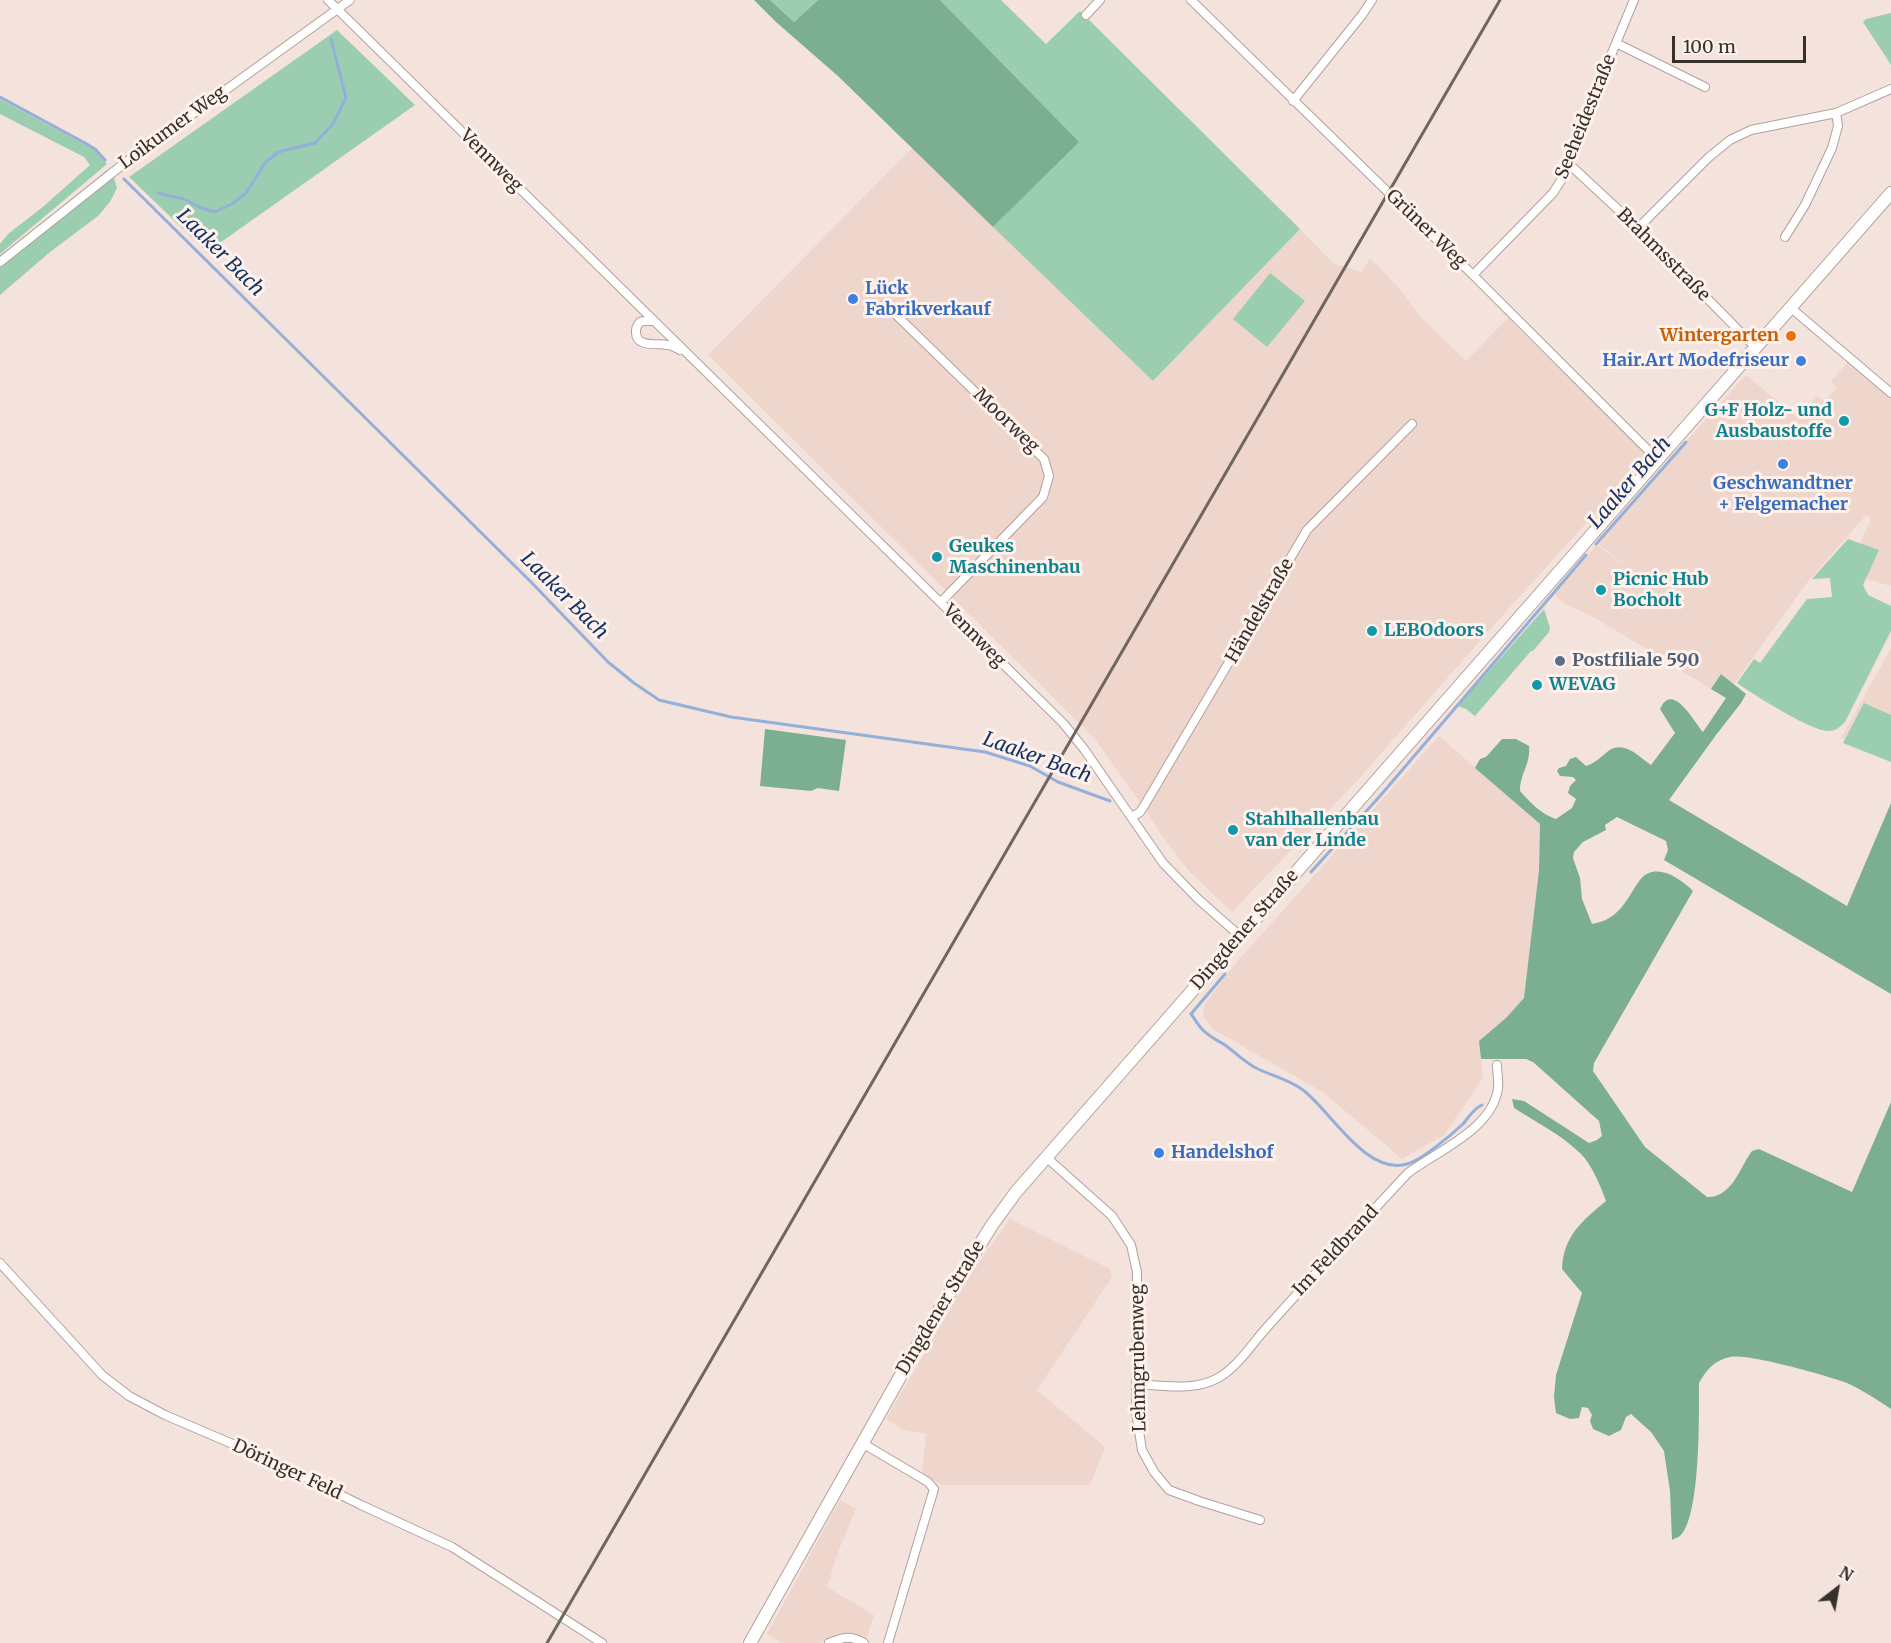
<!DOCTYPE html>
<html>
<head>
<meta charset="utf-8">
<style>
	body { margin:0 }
	#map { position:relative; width:1891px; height:1643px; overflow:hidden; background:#f4e3dc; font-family:Merriweather,serif }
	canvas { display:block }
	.north { position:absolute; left:1807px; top:1559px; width:60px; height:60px; -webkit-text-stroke:4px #fff1eb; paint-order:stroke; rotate:31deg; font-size:16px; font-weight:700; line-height:24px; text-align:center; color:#36302d }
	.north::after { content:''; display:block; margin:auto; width:21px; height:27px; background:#36302d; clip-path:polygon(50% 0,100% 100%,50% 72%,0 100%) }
	.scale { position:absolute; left:1672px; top:36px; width:134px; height:27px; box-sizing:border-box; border:3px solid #36302d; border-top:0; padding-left:8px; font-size:18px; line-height:21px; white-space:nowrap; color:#36302d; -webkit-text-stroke:4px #fff1eb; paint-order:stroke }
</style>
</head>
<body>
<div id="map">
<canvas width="1891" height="1643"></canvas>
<div class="north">N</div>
<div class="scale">100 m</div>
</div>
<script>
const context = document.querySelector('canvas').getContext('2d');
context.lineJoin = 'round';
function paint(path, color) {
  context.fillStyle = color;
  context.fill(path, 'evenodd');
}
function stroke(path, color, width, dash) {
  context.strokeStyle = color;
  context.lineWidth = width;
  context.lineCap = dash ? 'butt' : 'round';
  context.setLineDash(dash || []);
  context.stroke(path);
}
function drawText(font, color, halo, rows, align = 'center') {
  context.font = font + ' Merriweather,serif';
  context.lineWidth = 6;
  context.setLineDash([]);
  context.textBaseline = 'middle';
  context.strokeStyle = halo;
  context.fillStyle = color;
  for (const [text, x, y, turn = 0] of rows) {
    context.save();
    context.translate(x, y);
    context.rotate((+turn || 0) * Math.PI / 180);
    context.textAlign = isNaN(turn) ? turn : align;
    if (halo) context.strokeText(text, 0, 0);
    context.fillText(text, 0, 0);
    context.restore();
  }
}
paint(new Path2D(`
	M 913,147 L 1153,381 L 1300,229 L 1333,263 L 1362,272 L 1370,258 L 1400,289 L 1419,315 L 1466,361 L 1508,318 L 1648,455 L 1502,616 L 1356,782 L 1232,912 L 1188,870 L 1160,833 L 1146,811 L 1095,739 L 708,355 Z
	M 1850,360 L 1891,396 L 1891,586 L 1865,579 L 1861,541 L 1871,519 L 1866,515 L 1806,584 L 1734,684 L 1721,674 L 1711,689 L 1627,637 L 1591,616 L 1565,604 L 1558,598 L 1555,594 L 1557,590 L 1597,545 L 1649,583 L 1598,544 L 1661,469 L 1746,375 L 1798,418 L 1817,396 L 1824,402 L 1837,388 L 1831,381 Z
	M 1891,648 L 1891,753 L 1841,738 Z
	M 1439,736 L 1540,824 L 1539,870 L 1524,998 L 1506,1018 L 1479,1041 L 1483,1078 L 1444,1135 L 1402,1159 L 1324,1093 L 1213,1029 L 1203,1016 L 1205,1004 L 1235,964 Z
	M 1010,1219 L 1110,1269 L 1112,1277 L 1037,1390 L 1105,1447 L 1090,1485 L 942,1485 L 922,1474 L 926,1434 L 904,1430 L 886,1419 L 973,1270 Z
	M 840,1500 L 856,1509 L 839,1550 L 827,1587 L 874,1615 L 866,1640 L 852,1633 L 818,1643 L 783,1643 L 767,1634 Z`), '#eed6cc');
paint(new Path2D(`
	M 770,0 L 818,0 L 794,22 Z
	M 940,0 L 1001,0 L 1046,44 L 1080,11 L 1300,229 L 1153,381 L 993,227 L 1078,142 Z
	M 1891,13 L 1891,65 L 1863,22 L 1866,19 Z
	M 337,30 L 415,105 L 207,252 L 129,177 Z
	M 0,99 L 95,150 L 107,164 L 0,254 L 0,244 L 8,234 L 44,206 L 90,165 L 84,157 L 0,114 Z
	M 107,170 L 114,178 L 117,188 L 110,202 L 98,216 L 50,252 L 0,295 L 0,260 Z
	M 1270,273 L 1305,301 L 1267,347 L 1233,319 Z
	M 1848,539 L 1879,550 L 1863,585 L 1868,595 L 1891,606 L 1891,631 L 1845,722 C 1840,727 1836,731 1829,731 C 1812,732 1753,694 1737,683 L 1754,659 L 1760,663 L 1807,599 L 1832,597 L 1830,578 L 1812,579 Z
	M 1544,609 L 1550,628 L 1549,632 L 1533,651 L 1531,651 L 1475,716 L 1466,709 L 1458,706 Z
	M 1864,703 L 1891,715 L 1891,762 L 1843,743 Z`), '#9bcdb0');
paint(new Path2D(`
	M 754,0 L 770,0 L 794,22 L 818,0 L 940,0 L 1079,142 L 993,227 L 839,77 L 776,22 Z
	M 1721,674 L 1746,694 L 1741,703 L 1716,735 L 1669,800 L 1847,906 L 1891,803 L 1891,994 L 1664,860 L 1668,850 L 1666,841 L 1617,817 L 1605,825 L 1606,830 L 1583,842 L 1574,852 L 1573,858 L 1580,878 L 1582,899 L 1592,924 C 1602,922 1610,919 1617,912 C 1627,903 1632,890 1640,880 C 1655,861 1680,878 1693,891 L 1594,1063 L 1593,1071 L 1645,1147 L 1707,1197 C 1732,1198 1740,1167 1752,1151 L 1759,1149 L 1852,1192 L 1891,1102 L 1891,1409 C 1878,1400 1862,1390 1847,1383 C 1828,1376 1748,1353 1730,1357 C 1715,1360 1706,1370 1699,1383 C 1699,1412 1701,1517 1680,1536 C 1677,1538 1675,1538 1672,1540 L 1670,1491 L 1664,1451 L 1651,1432 L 1631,1414 L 1626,1417 L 1621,1430 L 1609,1436 L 1593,1429 L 1590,1421 L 1592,1415 L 1588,1408 L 1582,1407 L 1579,1418 L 1570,1419 L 1556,1413 L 1554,1397 L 1556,1375 L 1582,1293 L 1562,1269 C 1563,1236 1583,1220 1606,1201 C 1601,1187 1592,1165 1581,1154 C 1562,1135 1536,1122 1514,1108 L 1512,1099 L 1524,1101 L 1589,1143 L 1597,1140 L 1602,1136 L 1599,1121 L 1533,1062 L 1526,1059 L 1481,1059 L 1479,1041 L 1506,1018 L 1524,998 L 1539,870 L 1540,824 L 1475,768 L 1480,759 L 1486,757 L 1502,739 L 1516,739 L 1529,746 C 1531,764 1520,773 1520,791 C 1530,802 1542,815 1556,819 L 1572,808 L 1576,799 L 1568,793 L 1570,786 L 1576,780 L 1573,777 L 1560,776 L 1557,771 L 1559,768 L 1566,766 L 1570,759 L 1576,757 L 1586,766 C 1595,763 1600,758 1607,752 C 1623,739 1638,756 1651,765 L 1675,733 L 1660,709 C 1673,680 1695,724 1703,732 L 1726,698 L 1711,689 Z
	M 765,729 L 846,740 L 839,791 L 818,788 L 811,791 L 760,786 Z`), '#7cae92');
stroke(new Path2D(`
	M 0,97 L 85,143 L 95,149 L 105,160
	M 124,179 L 531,582 L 608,662 L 634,683 L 659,700 L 731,717 L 985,752 L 1030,766 L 1058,782 L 1110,801
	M 158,193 L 184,199 L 201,208 L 215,212 L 232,204 L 246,193 L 265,163 L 278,152 L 315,143 L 333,124 L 346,98 L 331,39
	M 1596,544 L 1686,442
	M 1311,872 L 1380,796 L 1586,555
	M 1225,974 L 1191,1014 C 1195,1019 1198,1025 1202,1029 C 1208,1036 1217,1040 1225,1045 C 1236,1053 1245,1063 1258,1069 C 1273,1076 1290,1080 1303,1090 C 1330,1110 1366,1176 1407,1164 C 1422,1160 1451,1135 1463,1124 C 1469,1117 1473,1109 1482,1105`), '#94afd9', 3);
const minor = new Path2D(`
	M 328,0 L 1063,723 L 1084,749 L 1163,863 L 1198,899 L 1240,936
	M 1191,0 L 1473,275 L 1658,460
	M 1086,15 L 1100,0
	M 1616,43 L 1705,87
	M 1293,101 L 1362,15 L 1372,0
	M 1836,113 L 1891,89
	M 1568,163 L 1638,228 L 1756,348
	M 1638,228 L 1708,158 L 1730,140 L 1751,130 L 1836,113 L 1838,126 L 1832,148 L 1805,205 L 1785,237
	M 0,262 L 122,165 L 350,0
	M 1473,275 L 1553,193 L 1562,179 L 1576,139 L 1634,0
	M 885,304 L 1044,459 L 1049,476 L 1043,497 L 941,602
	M 1791,308 L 1891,393
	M 654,321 C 650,321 644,320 640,322 C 638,324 636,328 636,331 C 635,348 657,343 667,345 C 672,345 676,348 680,350
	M 1132,817 L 1140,812 L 1144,806 L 1307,530 L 1412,424
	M 1046,1157 L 1112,1216 L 1131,1245 L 1137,1272 L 1136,1412 L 1142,1450 L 1154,1472 L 1169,1490 L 1199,1501 L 1260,1520
	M 0,1263 L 102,1375 L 129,1396 L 165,1415 L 270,1460 L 361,1505 L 452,1547 L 602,1643
	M 1137,1384 C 1163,1386 1195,1391 1218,1378 C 1239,1366 1253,1342 1269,1325 C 1315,1274 1361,1223 1408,1173 C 1437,1151 1493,1129 1498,1088 C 1499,1081 1497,1072 1497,1065
	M 862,1443 L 928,1482 L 934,1489 L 888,1643
	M 829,1643 C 844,1637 850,1635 864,1643`);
const secondary = new Path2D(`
	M 750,1643 L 923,1336 L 992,1225 L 1016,1192 L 1891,193`);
stroke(minor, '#b1a19b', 10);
stroke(secondary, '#b1a19b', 14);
stroke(minor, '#fff', 8);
stroke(secondary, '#fff', 12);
stroke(new Path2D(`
	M 547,1643 L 1500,0`), '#6f6662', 3);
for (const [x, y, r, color] of [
	[853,299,6,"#3f7fe0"],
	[1791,336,6,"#e8710a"],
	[1801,361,6,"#3f7fe0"],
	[1844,421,6,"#0f9aa8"],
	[1783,464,6,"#3f7fe0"],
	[937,557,6,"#0f9aa8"],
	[1601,590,6,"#0f9aa8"],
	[1372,631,6,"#0f9aa8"],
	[1560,661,6,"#5c6f8a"],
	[1537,685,6,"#0f9aa8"],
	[1233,830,6,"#0f9aa8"],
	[1159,1153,6,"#3f7fe0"]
]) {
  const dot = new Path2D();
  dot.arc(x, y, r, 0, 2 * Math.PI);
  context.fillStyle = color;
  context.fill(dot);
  stroke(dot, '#fff1eb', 2);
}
drawText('18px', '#36302d', '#fff1eb', [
	["Seeheidestraße",1586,117,-68],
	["Loikumer Weg",173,128,-36],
	["Vennweg",491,161,45],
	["Grüner Weg",1426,229,44],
	["Brahmsstraße",1663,255,45],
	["Moorweg",1006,421,44],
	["Händelstraße",1260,611,-60],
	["Vennweg",974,636,45],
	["Dingdener Straße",1245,930,-49],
	["Im Feldbrand",1336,1251,-47],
	["Dingdener Straße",941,1308,-59],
	["Lehmgrubenweg",1139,1358,-91],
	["Döringer Feld",287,1470,25]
]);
drawText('bold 18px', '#366cbe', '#fff1eb', [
	["Lück",865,289],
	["Fabrikverkauf",865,310],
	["Hair.Art Modefriseur",1789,361,"right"],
	["Geschwandtner",1783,484,"center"],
	["+ Felgemacher",1783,505,"center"],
	["Handelshof",1171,1153]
], 'left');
drawText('bold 18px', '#c56008', '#fff1eb', [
	["Wintergarten",1779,336]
], 'right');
drawText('bold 18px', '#0d838f', '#fff1eb', [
	["G+F Holz- und",1832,411,"right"],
	["Ausbaustoffe",1832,432,"right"],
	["Geukes",949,547],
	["Maschinenbau",949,568],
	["Picnic Hub",1613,580],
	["Bocholt",1613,601],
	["LEBOdoors",1384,631],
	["WEVAG",1549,685],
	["Stahlhallenbau",1245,820],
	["van der Linde",1245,841]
], 'left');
drawText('bold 18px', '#4e5e75', '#fff1eb', [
	["Postfiliale 590",1572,661]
], 'left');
drawText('italic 20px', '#133467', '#fff1eb', [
	["Laaker Bach",220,253,45],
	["Laaker Bach",1630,483,-49],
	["Laaker Bach",564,596,45],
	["Laaker Bach",1037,758,20]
]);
</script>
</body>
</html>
